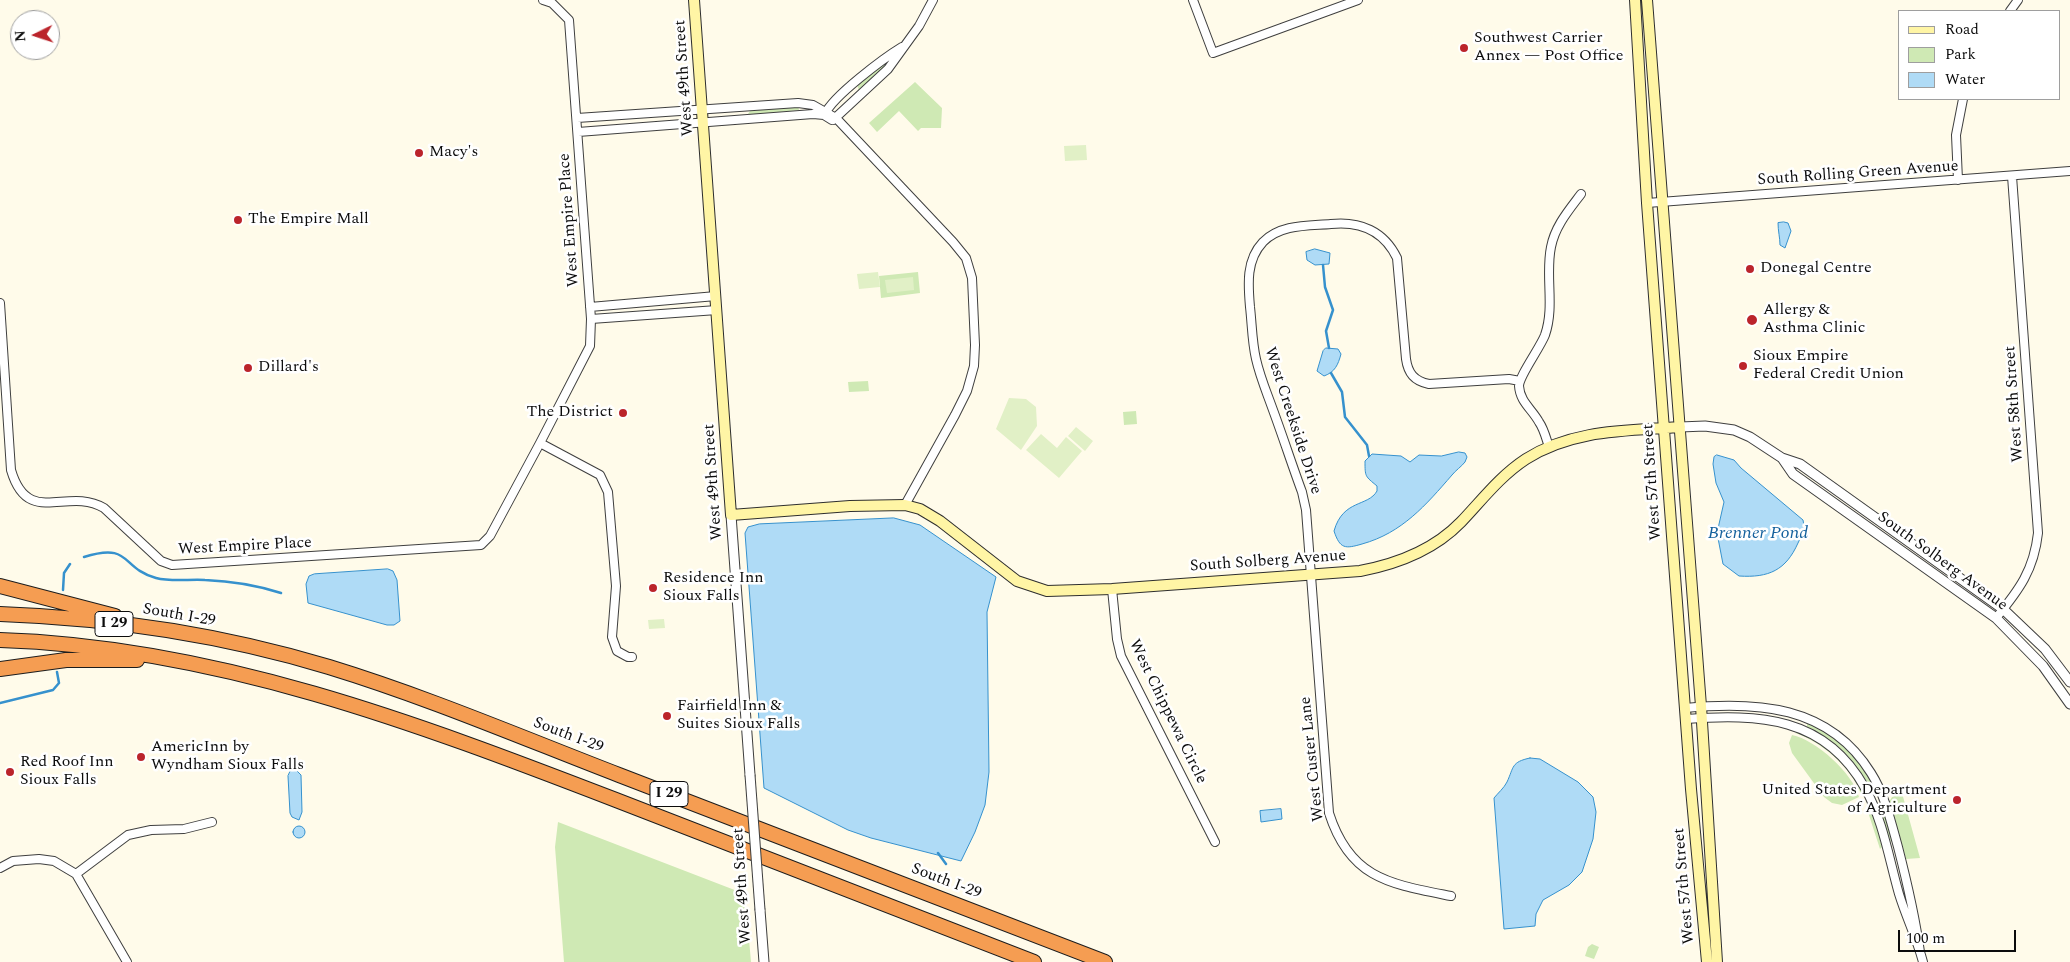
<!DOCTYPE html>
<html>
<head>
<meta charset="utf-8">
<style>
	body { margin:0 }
	#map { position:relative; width:2070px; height:962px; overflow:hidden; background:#fffbea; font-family:Spectral,serif }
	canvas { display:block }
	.legend { position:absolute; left:1898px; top:10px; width:162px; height:90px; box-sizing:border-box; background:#fff; border:1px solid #9e9e9e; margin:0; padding:6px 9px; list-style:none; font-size:15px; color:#0c0c0c }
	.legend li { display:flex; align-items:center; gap:10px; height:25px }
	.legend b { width:25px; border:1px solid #9e9e9e }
	.north { position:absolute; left:10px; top:10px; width:50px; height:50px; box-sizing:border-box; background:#fff; border:1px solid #9e9e9e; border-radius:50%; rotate:266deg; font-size:14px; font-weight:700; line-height:20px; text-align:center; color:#0c0c0c }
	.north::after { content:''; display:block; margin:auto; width:18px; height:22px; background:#bb242b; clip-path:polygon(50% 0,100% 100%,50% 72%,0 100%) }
	.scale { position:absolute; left:1898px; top:930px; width:118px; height:22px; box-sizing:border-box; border:2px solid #0c0c0c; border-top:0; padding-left:6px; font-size:15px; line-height:18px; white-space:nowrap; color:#0c0c0c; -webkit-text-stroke:4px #fff; paint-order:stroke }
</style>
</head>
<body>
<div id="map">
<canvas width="2070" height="962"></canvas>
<ul class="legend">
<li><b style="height:6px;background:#fff5a5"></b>Road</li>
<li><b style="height:14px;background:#cfe9b4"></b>Park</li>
<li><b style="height:14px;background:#afdbf6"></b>Water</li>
</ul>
<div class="north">N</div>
<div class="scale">100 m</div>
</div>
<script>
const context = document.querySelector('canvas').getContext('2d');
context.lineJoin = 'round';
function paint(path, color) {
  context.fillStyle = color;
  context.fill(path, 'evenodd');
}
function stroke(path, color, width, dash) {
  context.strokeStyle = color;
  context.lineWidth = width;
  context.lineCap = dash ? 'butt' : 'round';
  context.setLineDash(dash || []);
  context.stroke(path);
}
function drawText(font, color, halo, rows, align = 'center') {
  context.font = font + ' Spectral,serif';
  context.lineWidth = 5;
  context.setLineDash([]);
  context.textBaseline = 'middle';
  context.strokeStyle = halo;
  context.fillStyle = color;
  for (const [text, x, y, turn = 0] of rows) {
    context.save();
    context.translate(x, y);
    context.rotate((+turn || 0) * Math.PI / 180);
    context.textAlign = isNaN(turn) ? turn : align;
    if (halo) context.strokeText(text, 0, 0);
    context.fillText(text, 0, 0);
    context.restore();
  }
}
paint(new Path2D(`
	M 883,64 L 886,65 L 885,67 L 859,90 L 857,85 Z
	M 915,82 L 942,108 L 941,128 L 921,128 L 918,131 L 899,111 L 877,132 L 869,123 Z
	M 798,106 L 799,110 L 749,115 L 748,114 L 750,111 Z
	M 918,272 L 920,293 L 881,298 L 879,276 Z
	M 868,381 L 869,391 L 849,392 L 848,382 Z
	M 1136,411 L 1137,424 L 1124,425 L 1123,412 Z
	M 1807,722 C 1828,729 1867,761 1871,782 L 1867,783 C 1851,760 1833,741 1807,728 Z
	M 1798,732 C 1827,740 1846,766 1862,789 L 1861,794 C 1851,767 1822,742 1795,733 Z
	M 1792,735 C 1816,740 1853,773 1859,797 L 1842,805 L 1832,803 L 1824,797 L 1792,753 L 1789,743 Z
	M 1902,793 L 1920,858 L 1906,859 L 1889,802 L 1892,797 Z
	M 1881,807 L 1884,808 L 1892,841 L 1891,842 L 1878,809 Z
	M 1868,812 L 1874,817 L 1882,847 L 1880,849 Z
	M 558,822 L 745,894 L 751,962 L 564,962 L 555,847 Z
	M 1592,944 L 1599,947 L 1594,959 L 1585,956 L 1588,947 Z`), '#cfe9b4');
paint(new Path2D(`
	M 1086,145 L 1087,160 L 1065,161 L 1064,146 Z
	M 878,272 L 880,287 L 859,289 L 857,274 Z
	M 913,277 L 914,290 L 887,293 L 885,280 Z
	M 1009,398 L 1026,399 L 1036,407 L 1037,426 L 1021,450 L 996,429 Z
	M 1076,427 L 1093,441 L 1085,451 L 1068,436 Z
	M 1041,434 L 1057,448 L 1066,437 L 1082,451 L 1059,478 L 1026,450 Z
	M 664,619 L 665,628 L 649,629 L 648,620 Z`), '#e1f0c6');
const water = new Path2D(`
	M 1784,222 L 1788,223 L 1791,231 L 1785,248 L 1780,245 C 1780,238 1778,231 1778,223 Z
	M 1315,249 L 1330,253 L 1329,264 L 1315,265 L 1307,260 L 1306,252 Z
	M 1326,348 L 1338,349 L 1341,354 C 1338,365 1335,372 1324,376 L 1317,371 L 1323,351 Z
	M 1459,452 L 1465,453 L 1467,457 L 1465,462 C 1461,467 1456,470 1452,475 C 1426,505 1402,533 1362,544 C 1345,549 1340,549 1334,531 C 1343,499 1368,507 1377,491 L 1377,486 C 1365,476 1365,477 1365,461 L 1372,454 L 1401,456 L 1410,462 L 1419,455 L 1441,456 Z
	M 1717,455 L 1734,460 L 1741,468 L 1803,520 C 1805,528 1802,535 1798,543 C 1786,570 1769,578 1739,576 L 1723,564 L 1717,533 L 1724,502 L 1716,483 L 1713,464 L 1714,457 Z
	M 894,518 L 920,525 L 996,577 L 987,612 L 989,772 L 985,805 L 975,832 L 961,861 L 871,838 L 848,830 L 764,788 L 745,533 L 748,527 L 759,524 Z
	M 388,569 L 393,571 L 397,580 L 400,621 L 394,625 L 387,625 L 308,603 L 306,584 L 309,576 L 314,574 Z
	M 1530,758 L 1540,759 L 1578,782 L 1593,797 L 1596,812 L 1593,839 L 1582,872 L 1569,885 L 1543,900 L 1536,914 L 1535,926 L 1504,929 L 1494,798 C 1498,793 1504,788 1507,782 C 1514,767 1511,762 1530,758 Z
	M 291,770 L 296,770 L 301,775 L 302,812 L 299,820 L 292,817 L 290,813 L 288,776 Z
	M 1281,809 L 1282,819 L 1261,822 L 1260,811 Z
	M293 832a6 6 0 1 1 12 0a6 6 0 1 1-12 0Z`);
paint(water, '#afdbf6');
stroke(water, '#3691cd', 1);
stroke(new Path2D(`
	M 1323,265 L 1325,287 L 1333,310 L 1326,331 L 1329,348
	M 1331,373 L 1342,392 L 1345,417 L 1367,445 L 1369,456
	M 84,557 C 132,542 120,568 156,578 C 171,582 190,579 205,580 C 231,581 256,585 281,593
	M 63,590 L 64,573 L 70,564
	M 0,703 L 53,690 L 59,683 L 57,672
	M 938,853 L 946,864`), '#3691cd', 2.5);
const minor = new Path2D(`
	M 1193,0 L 1213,53 L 1358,0
	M 2010,11 L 2018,0
	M 825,114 C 833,96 884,58 902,47
	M 577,118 L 798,103 L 813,105 L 836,118 L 953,242 L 966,258 L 972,278 L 975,345 L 974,366 L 967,391 L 955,415 L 905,505
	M 833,120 L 888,69 L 919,26 L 933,0
	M 578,132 L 813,114 L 824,115 L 832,120
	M 1958,180 L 1956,135 L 1963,99
	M 1647,203 L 2070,171
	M 0,303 L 11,470 C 28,528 67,486 104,508 L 161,561 L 172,565 L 481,545 L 490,536 L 540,443 L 590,346 L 591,319 L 569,20 L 552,3 L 543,0
	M 590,307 L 716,296
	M 591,319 L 717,310
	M 540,443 L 600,475 L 608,492 L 616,586 L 612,637 L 617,651 L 628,657 L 632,657
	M 1549,447 C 1546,438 1544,429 1539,422 C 1532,409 1520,402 1519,386 C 1519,376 1540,348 1545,335 C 1555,306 1545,276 1551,247 C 1555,226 1569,210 1581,194
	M 1112,589 L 1117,639 L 1121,656 L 1215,842
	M 1996,618 C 2019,590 2034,570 2038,533 L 2012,176
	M 1685,708 C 1756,701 1829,705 1871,773 C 1885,795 1891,822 1898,847 C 1907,882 1915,916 1920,952
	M 1686,719 C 1759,714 1825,716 1865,788 C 1883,820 1889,859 1899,894 C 1906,917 1917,939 1923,962
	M 0,868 L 13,861 L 39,859 L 54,861 L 76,874 L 127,962
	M 76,874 L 128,835 L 151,830 L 184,829 L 212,822
	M 1451,896 C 1390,884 1350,879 1329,813 L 1306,510 L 1302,492 C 1292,465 1283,437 1273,410 C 1267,393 1260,377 1256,359 C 1252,342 1252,324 1250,307 C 1248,284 1246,260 1263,242 C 1281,224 1308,226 1331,224 C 1360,221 1384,231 1397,258 L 1406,359 C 1408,373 1414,381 1429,384 L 1509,379 L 1520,381`);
const tertiary = new Path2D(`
	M 1680,427 L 1705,426 L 1734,430 L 1750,437 L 1782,458 L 1800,464 L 2003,609 L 2045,649 L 2070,682
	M 1782,458 L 1793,474 L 1996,618 L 2043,666 L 2070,704
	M 731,515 L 750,775
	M 760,910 L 764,962`);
const secondary = new Path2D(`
	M 694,0 L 731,515 L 850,506 L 905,505 L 920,509 L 940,521 L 1017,581 L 1047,591 L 1112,589 L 1360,571 C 1397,564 1434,550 1461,522 C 1482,500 1500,476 1526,459 C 1573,429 1627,431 1680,427
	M 1635,0 L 1647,203 L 1691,789 L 1707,962
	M 1647,0 L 1701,706 L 1717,962`);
const motorway = new Path2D(`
	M 0,586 L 115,616
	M 0,614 C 110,618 223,635 329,667 C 427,697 523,738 619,775 C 781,837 943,900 1105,962
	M 0,640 C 217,647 416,723 616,800 C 755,854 894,908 1034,962
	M 0,669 L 66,660 L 137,660`);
stroke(minor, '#3f3f3f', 10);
stroke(tertiary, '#3f3f3f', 11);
stroke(secondary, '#2e2e2e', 12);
stroke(motorway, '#1d1d1d', 16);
stroke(minor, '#fff', 8);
stroke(tertiary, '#fff', 9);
stroke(secondary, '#fff5a5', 10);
stroke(motorway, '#f59d52', 14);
const tertiaryBridge = new Path2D(`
	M 750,775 L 760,910`);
stroke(tertiaryBridge, '#3f3f3f', 11, []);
stroke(tertiaryBridge, '#fff', 9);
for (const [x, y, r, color] of [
	[1464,48,5,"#bb242b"],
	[419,153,5,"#bb242b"],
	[238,220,5,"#bb242b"],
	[1750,269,5,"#bb242b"],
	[1752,320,6,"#bb242b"],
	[1743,366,5,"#bb242b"],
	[248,368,5,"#bb242b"],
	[623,413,5,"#bb242b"],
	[653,588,5,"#bb242b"],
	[667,716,5,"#bb242b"],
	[141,757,5,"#bb242b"],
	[10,772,5,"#bb242b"],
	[1957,800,5,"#bb242b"]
]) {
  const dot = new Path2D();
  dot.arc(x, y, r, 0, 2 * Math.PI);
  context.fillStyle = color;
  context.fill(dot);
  stroke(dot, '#fff', 2);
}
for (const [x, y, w] of [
	[114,624,38],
	[669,794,38]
]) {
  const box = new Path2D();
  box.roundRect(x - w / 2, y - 12.5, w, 25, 4);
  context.fillStyle = '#fff';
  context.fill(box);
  stroke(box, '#0c0c0c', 1);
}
drawText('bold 15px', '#0c0c0c', null, [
	["I 29",114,624],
	["I 29",669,794]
]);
drawText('16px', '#0c0c0c', '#fff', [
	["Southwest Carrier",1474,39],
	["Annex — Post Office",1474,57],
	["Macy's",429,153],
	["The Empire Mall",248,220],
	["Donegal Centre",1760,269],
	["Allergy &",1763,311],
	["Asthma Clinic",1763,329],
	["Sioux Empire",1753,357],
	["Federal Credit Union",1753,375],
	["Dillard's",258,368],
	["The District",613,413,"right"],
	["Residence Inn",663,579],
	["Sioux Falls",663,597],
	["Fairfield Inn &",677,707],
	["Suites Sioux Falls",677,725],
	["AmericInn by",151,748],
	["Wyndham Sioux Falls",151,766],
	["Red Roof Inn",20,763],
	["Sioux Falls",20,781],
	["United States Department",1947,791,"right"],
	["of Agriculture",1947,809,"right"]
], 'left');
drawText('16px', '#0c0c0c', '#fff', [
	["West 49th Street",685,78,-94],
	["South Rolling Green Avenue",1858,174,-4],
	["West Empire Place",570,220,-94],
	["West 58th Street",2015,404,-94],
	["West Creekside Drive",1292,421,72],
	["West 49th Street",714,482,-94],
	["West 57th Street",1653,482,-94],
	["West Empire Place",245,547,-3],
	["South Solberg Avenue",1268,562,-4],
	["South Solberg Avenue",1942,562,36],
	["South I-29",179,616,10],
	["West Chippewa Circle",1167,712,64],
	["South I-29",568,736,21],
	["West Custer Lane",1313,759,-96],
	["South I-29",946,882,21],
	["West 49th Street",743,886,-94],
	["West 57th Street",1685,886,-95]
]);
drawText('italic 18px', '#15619d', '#fff', [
	["Brenner Pond",1758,534]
]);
</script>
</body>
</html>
